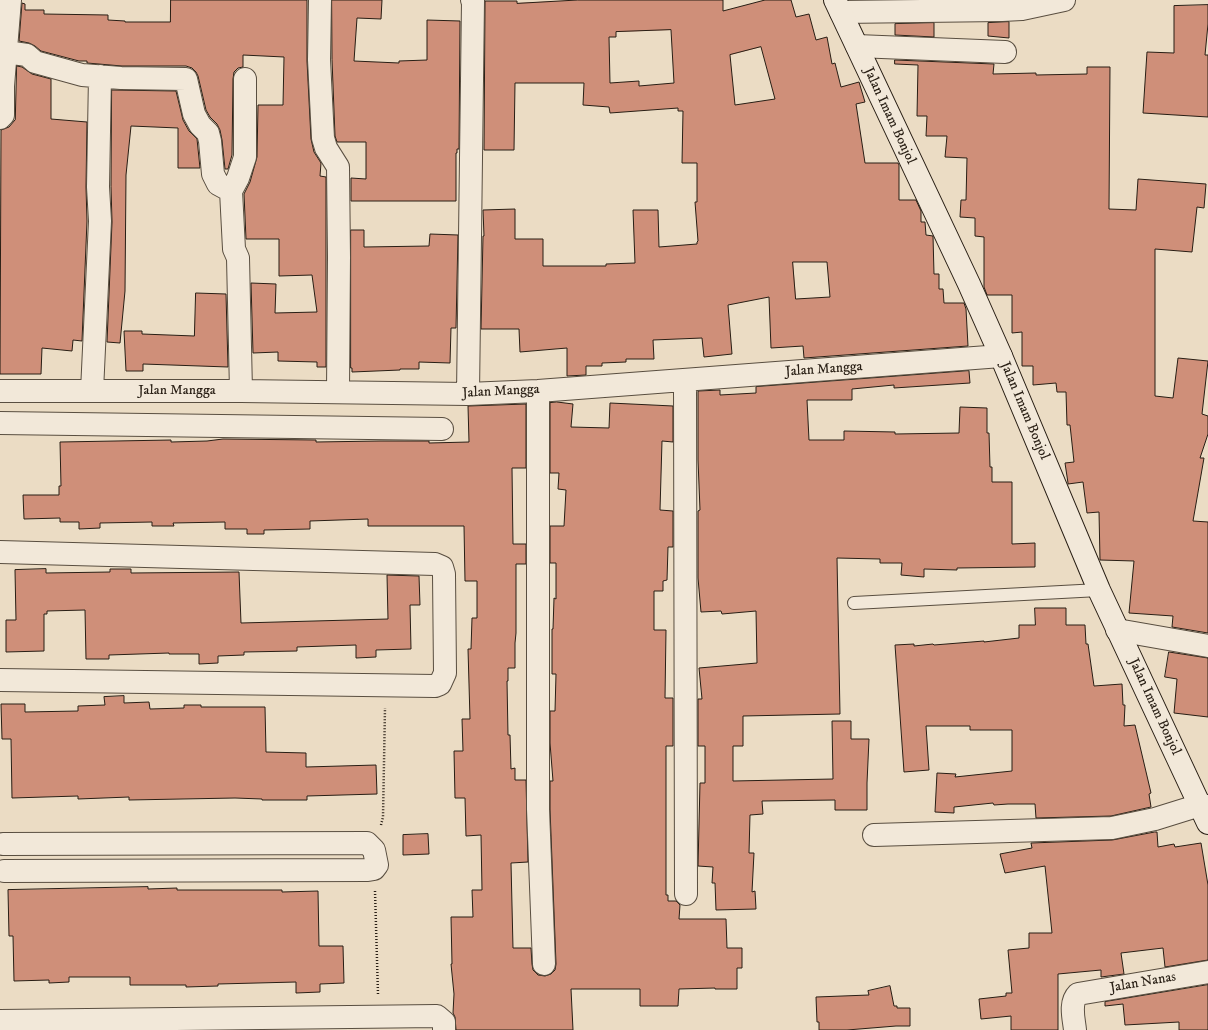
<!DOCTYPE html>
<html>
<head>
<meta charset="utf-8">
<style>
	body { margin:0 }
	canvas { display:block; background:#ebdcc4 }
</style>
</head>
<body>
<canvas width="1208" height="1030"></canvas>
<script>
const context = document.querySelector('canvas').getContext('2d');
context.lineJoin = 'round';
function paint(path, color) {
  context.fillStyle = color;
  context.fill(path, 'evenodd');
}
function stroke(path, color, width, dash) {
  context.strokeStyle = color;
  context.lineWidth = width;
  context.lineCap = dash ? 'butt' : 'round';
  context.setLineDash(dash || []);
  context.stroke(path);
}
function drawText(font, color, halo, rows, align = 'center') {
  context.font = font + ' "IM FELL DW Pica",serif';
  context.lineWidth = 3;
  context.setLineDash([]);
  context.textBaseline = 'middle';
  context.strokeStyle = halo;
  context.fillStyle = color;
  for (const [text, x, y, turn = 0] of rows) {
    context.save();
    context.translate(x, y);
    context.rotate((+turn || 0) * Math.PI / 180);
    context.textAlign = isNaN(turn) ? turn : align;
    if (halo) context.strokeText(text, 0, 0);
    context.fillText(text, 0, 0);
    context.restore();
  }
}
const building = new Path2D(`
	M 171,0 L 307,0 L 307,61 L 311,139 L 314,152 L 321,163 L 320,176 L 326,177 L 326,367 L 317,367 L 317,362 L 278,361 L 278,352 L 253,353 L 251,283 L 276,284 L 275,313 L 317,312 L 312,275 L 279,276 L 279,239 L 246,239 L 244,194 L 250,182 L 257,157 L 258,105 L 283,105 L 284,57 L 243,55 L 243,67 L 238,68 L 234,72 L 233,79 L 232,155 L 228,169 L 225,169 L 222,140 L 220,130 L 217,124 L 210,117 L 206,110 L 198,76 L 196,72 L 192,68 L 186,66 L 122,66 L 87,63 L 87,61 L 79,61 L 41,51 L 35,46 L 29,43 L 19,41 L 22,3 L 25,4 L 25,10 L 44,10 L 44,14 L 108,15 L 108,20 L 125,21 L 125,22 L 170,22 Z
	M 332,0 L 382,0 L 381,19 L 357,18 L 354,61 L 399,63 L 399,61 L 427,60 L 427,20 L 460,21 L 459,149 L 457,149 L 457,153 L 456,153 L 456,201 L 351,201 L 351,178 L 366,179 L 366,142 L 337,142 L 335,136 L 332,60 Z
	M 578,0 L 723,0 L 723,11 L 765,0 L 791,0 L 796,17 L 809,14 L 816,40 L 827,37 L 832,64 L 835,63 L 841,87 L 859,82 L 865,102 L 856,104 L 865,163 L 898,163 L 899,165 L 899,200 L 916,200 L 921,211 L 921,222 L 925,222 L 926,235 L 933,236 L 934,274 L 939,274 L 939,289 L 943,289 L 944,303 L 964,303 L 966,309 L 968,346 L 804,358 L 803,346 L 771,348 L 769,297 L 728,305 L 732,354 L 704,357 L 702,338 L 653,340 L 654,359 L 626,359 L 626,362 L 602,363 L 602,366 L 586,366 L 586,375 L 567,376 L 567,348 L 520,352 L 519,329 L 481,329 L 483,236 L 484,236 L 483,210 L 515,209 L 515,239 L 543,239 L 543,266 L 606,266 L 606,264 L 635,263 L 633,210 L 658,210 L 659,247 L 697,244 L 697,242 L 698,241 L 695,202 L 697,202 L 697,163 L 682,163 L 683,111 L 678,111 L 678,108 L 610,113 L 609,107 L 583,105 L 584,83 L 515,83 L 514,150 L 484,150 L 485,1 L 517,1 L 517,3 ZM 671,30 L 674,83 L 639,86 L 639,81 L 610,83 L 609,37 L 616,37 L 616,32 ZM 761,47 L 775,99 L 735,105 L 730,55 ZM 793,262 L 827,262 L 830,297 L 796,299 Z
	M 1208,5 L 1208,24 L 1205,55 L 1208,55 L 1208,117 L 1143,113 L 1147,52 L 1174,53 L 1174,6 Z
	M 1009,22 L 1009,38 L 988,36 L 988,23 Z
	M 934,23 L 934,37 L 895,35 L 895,24 Z
	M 895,60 L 994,64 L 993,74 L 1036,73 L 1036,75 L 1087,74 L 1087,67 L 1110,67 L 1109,209 L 1136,210 L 1138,179 L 1206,184 L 1204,208 L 1197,207 L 1192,252 L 1155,249 L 1155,396 L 1173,398 L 1178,358 L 1208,361 L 1202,414 L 1208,416 L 1208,434 L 1200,458 L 1204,458 L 1193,521 L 1208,522 L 1208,633 L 1172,627 L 1173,616 L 1129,613 L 1134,561 L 1100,560 L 1099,512 L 1087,513 L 1083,482 L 1068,484 L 1068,483 L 1065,463 L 1074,462 L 1070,425 L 1067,425 L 1066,392 L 1057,392 L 1056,383 L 1033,385 L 1033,366 L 1022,366 L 1022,332 L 1012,333 L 1012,295 L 987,295 L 984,287 L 984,237 L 975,236 L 975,218 L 960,217 L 961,200 L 966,200 L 967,158 L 945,157 L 947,136 L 926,136 L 927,116 L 917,116 L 918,65 L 895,64 Z
	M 17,66 L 22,67 L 32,74 L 51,79 L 51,119 L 87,122 L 86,187 L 87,221 L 82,341 L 73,340 L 72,351 L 42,348 L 41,374 L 0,374 L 1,130 L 9,127 L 15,120 Z
	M 112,90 L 176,91 L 183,120 L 189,131 L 197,139 L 200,168 L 178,168 L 178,128 L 131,126 L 126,175 L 125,291 L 120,343 L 107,342 L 112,222 L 111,187 Z
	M 351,230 L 364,230 L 364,247 L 429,246 L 430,234 L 458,235 L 456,328 L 451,328 L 450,363 L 419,362 L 419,369 L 400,369 L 400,370 L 352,372 L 352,368 L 351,368 Z
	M 196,293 L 226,294 L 228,367 L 143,364 L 143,371 L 126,371 L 124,331 L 142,331 L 142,334 L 194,336 Z
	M 969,371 L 970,383 L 894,388 L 894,385 L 852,389 L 852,400 L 807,400 L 809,440 L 844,440 L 844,431 L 895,432 L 895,434 L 959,433 L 960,407 L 987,408 L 987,433 L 989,433 L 990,467 L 992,467 L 992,482 L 1012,482 L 1012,544 L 1035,543 L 1035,567 L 957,568 L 957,570 L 924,569 L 924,577 L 901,575 L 902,563 L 880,563 L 880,559 L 837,558 L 840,714 L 743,716 L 743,746 L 733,746 L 733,781 L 833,779 L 832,721 L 851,721 L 851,739 L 869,739 L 867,783 L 867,810 L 835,810 L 835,800 L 762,801 L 763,814 L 750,815 L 749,853 L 754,853 L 752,892 L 755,891 L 756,909 L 716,910 L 715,883 L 712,883 L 713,867 L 698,866 L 700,783 L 705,783 L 705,746 L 698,746 L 698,699 L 702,699 L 699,668 L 757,663 L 756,611 L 722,614 L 721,611 L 701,612 L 698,578 L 698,511 L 700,510 L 698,460 L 698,391 L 720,390 L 720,395 L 756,393 L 756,387 Z
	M 557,402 L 573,404 L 571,427 L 609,428 L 610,403 L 673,406 L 673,442 L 662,441 L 660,510 L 673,511 L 673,547 L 668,547 L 667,580 L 663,581 L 663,591 L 654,591 L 654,630 L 666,630 L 665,698 L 673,698 L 673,746 L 666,746 L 666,895 L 668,895 L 668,901 L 676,901 L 680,905 L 679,919 L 726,919 L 727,948 L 742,948 L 742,968 L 737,968 L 737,989 L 715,989 L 715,988 L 679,989 L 678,1006 L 640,1006 L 640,989 L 571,989 L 573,1030 L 456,1030 L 455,1017 L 453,1013 L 454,994 L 451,964 L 452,964 L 451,917 L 473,917 L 472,890 L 482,890 L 481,835 L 466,836 L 465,798 L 455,798 L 454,751 L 463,751 L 462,719 L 470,719 L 468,649 L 471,649 L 472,618 L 477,618 L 477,581 L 465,581 L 464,526 L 368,526 L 368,519 L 310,521 L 310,529 L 264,530 L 264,534 L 247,534 L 247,529 L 225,529 L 225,522 L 173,523 L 174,526 L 152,526 L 152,522 L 100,523 L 100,528 L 79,529 L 79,522 L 60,522 L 60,518 L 24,519 L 23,495 L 59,495 L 59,486 L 61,486 L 60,442 L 171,440 L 171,442 L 207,441 L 223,439 L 316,440 L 316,442 L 380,441 L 429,441 L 429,443 L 469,442 L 468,406 L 526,404 L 526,468 L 512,468 L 513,544 L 526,544 L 526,564 L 516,564 L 516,633 L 515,643 L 515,668 L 508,668 L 508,681 L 507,681 L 508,735 L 510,735 L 511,769 L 515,768 L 515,780 L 526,780 L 528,862 L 511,863 L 513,948 L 531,948 L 532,964 L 533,970 L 538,975 L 545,976 L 551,974 L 555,970 L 556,964 L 550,809 L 550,781 L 553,781 L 550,743 L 550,711 L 555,711 L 556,674 L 552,674 L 552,629 L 553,629 L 554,598 L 556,599 L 556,563 L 550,563 L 550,526 L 564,526 L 566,490 L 558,489 L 559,473 L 550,473 L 550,403 Z
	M 46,569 L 46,573 L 110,572 L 110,569 L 131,569 L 131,573 L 239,572 L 241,623 L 388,619 L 387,575 L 419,576 L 420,605 L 410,605 L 411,649 L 376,650 L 376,657 L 356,658 L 356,645 L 297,647 L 297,651 L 244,652 L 244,655 L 218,656 L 218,663 L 199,664 L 199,654 L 169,654 L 169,653 L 109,655 L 109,659 L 86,659 L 85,610 L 47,611 L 47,614 L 44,614 L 44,651 L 6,652 L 6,620 L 16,620 L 15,570 Z
	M 1035,608 L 1066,608 L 1066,625 L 1085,625 L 1086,644 L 1088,644 L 1094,686 L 1122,684 L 1123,705 L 1125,705 L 1124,726 L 1135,725 L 1151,793 L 1149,794 L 1151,807 L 1111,816 L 1036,818 L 1035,804 L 1008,804 L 994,805 L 993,803 L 954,807 L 954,813 L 935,812 L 937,773 L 956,774 L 955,777 L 1012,771 L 1012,730 L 970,730 L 970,726 L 926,726 L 929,770 L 904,772 L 895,645 L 914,644 L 914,646 L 933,644 L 934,645 L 984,641 L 984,642 L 1019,638 L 1019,625 L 1035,625 Z
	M 1169,652 L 1208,658 L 1208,717 L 1174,713 L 1177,679 L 1165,677 Z
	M 124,696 L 124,703 L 149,702 L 150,709 L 184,708 L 184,705 L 201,705 L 201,707 L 265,707 L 266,752 L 306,753 L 306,767 L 376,765 L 377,794 L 307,796 L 307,800 L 262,800 L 262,799 L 235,798 L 129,800 L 129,797 L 78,799 L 78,796 L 12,798 L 11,739 L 2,739 L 1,704 L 25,704 L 25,712 L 78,711 L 78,706 L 105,705 L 104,697 Z
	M 1155,832 L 1157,832 L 1158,847 L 1174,844 L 1175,847 L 1201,843 L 1208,885 L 1208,960 L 1165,967 L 1163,948 L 1121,953 L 1124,974 L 1101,977 L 1101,970 L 1058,974 L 1058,1030 L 1011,1030 L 1011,1016 L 981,1019 L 979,999 L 1006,996 L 1006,993 L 1012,993 L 1008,950 L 1029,948 L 1029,933 L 1052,933 L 1045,866 L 1005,873 L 1000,854 L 1032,848 L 1031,843 L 1112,840 Z
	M 428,834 L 429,854 L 403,855 L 403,835 Z
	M 148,887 L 148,889 L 177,888 L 177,890 L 282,890 L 282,892 L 318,891 L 319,946 L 343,946 L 344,983 L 320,984 L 320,992 L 296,993 L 296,982 L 218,984 L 218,986 L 186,987 L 186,985 L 130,985 L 130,977 L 69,977 L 69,982 L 49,983 L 49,980 L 14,981 L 13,936 L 9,936 L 8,890 Z
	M 1208,985 L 1208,1030 L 1179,1030 L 1179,1022 L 1125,1025 L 1123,1004 L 1105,1006 L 1105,1002 Z
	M 890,986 L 894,1006 L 897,1006 L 897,1008 L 910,1008 L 910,1026 L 896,1026 L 847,1030 L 819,1030 L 819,1022 L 817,1022 L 816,997 L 869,995 L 868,991 Z`);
paint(building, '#cf8f79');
stroke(building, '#281e14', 1);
const lane = new Path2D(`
	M 854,603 L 1099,590`);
const street = new Path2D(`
	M 320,0 L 319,60 L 323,138 L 326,148 L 338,167 L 339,257 L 338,392
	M 841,12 L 1002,10 L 1022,9 L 1064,0
	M 857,46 L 1005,52
	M 6,52 L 27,55 L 35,62 L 82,75 L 121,78 L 186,79 L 194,114 L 200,125 L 208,133 L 210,141 L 213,174 L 218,184 L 231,191 L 234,249 L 238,258 L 241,391
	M 0,118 L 3,115 L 3,86 L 10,0
	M 231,191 L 238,178 L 245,157 L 245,79
	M 685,380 L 686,894
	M 0,391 L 241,391 L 468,394 L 538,391 L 1001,356
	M 92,391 L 100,221 L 98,187 L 100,76
	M 538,391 L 538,809 L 544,964
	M 468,394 L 473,1 L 472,0
	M 0,423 L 442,429
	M 0,552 L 435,564 L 442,567 L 444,574 L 445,673 L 440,684 L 435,686 L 0,680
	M 1117,630 L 1208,646
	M 874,835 L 1112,828 L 1155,819 L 1200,805 L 1208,806
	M 3,844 L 367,843 L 374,850 L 377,865 L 374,869 L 368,870 L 4,871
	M 0,1021 L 437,1016 L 444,1022 L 444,1030
	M 1075,1030 C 1074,1019 1069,1003 1078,994 L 1208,972`);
const secondary = new Path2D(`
	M 835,0 L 969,284 L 1001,356 L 1099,590 L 1208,823`);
stroke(lane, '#594e40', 14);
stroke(street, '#594e40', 24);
stroke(secondary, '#281e14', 24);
stroke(new Path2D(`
	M 381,825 L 383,817 L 385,708
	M 375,891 L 378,994`), '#281e14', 2.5, [1, 2]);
stroke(lane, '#f2e8d9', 12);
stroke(street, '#f2e8d9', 22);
stroke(secondary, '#f2e8d9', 22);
drawText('14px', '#281e14', '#f2e8d9', [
	["Jalan Imam Bonjol",889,116,65],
	["Jalan Mangga",824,370,-4],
	["Jalan Mangga",177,391],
	["Jalan Mangga",501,392,-3],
	["Jalan Imam Bonjol",1024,411,67],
	["Jalan Imam Bonjol",1154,707,65],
	["Jalan Nanas",1143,983,-10]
]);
</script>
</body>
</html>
